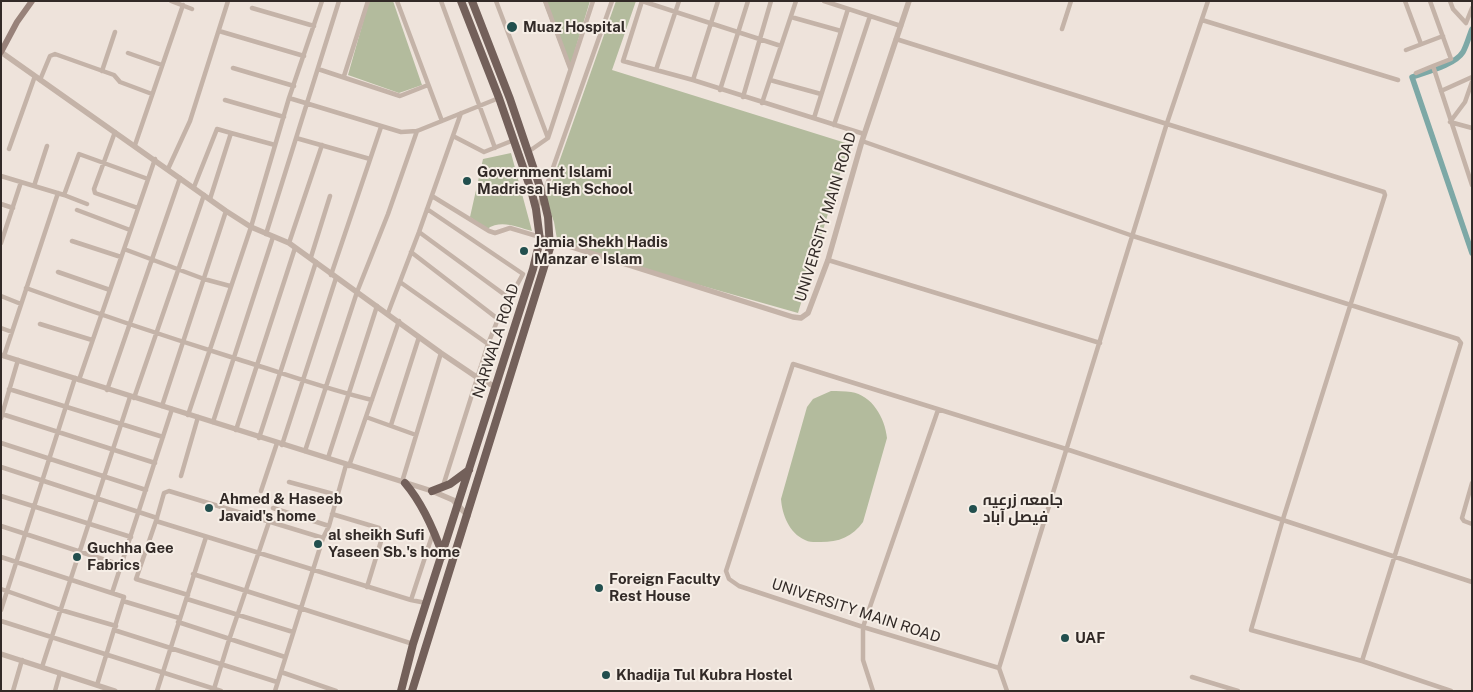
<!DOCTYPE html>
<html>
<head>
<meta charset="utf-8">
<style>
	body { margin:0 }
	#map { position:relative; width:1473px; height:692px; overflow:hidden; background:#eee3db; font-family:"Public Sans",sans-serif }
	canvas { display:block }
	.frame { position:absolute; inset:0; border:2px solid #322a27; pointer-events:none }
</style>
</head>
<body>
<div id="map">
<canvas width="1473" height="692"></canvas>
<div class="frame"></div>
</div>
<script>
const context = document.querySelector('canvas').getContext('2d');
context.lineJoin = 'round';
function paint(path, color) {
  context.fillStyle = color;
  context.fill(path, 'evenodd');
}
function stroke(path, color, width, dash) {
  context.strokeStyle = color;
  context.lineWidth = width;
  context.lineCap = dash ? 'butt' : 'round';
  context.setLineDash(dash || []);
  context.stroke(path);
}
function drawText(font, color, halo, rows, align = 'center') {
  context.font = font + ' "Public Sans",Cairo,sans-serif';
  context.lineWidth = 4;
  context.setLineDash([]);
  context.textBaseline = 'middle';
  context.strokeStyle = halo;
  context.fillStyle = color;
  for (const [text, x, y, turn = 0] of rows) {
    context.save();
    context.translate(x, y);
    context.rotate((+turn || 0) * Math.PI / 180);
    context.textAlign = isNaN(turn) ? turn : align;
    if (halo) context.strokeText(text, 0, 0);
    context.fillText(text, 0, 0);
    context.restore();
  }
}
paint(new Path2D(`
	M 369,1 L 393,1 L 422,85 L 399,93 L 348,75 Z
	M 543,1 L 590,1 L 569,70 Z
	M 616,1 L 636,1 L 612,70 L 849,144 L 798,313 L 558,245 L 554,222 L 546,199 Z
	M 511,153 L 532,231 C 517,227 501,219 487,229 L 470,217 L 483,159 Z
	M 831,391 C 837,391 845,391 851,392 C 872,395 885,418 887,438 L 863,522 C 852,538 836,543 816,542 C 812,542 809,542 805,540 C 789,533 782,514 781,499 L 807,407 L 813,399 Z`), '#b3bb9d');
stroke(new Path2D(`
	M 1472,29 C 1469,36 1467,45 1463,52 C 1455,65 1426,72 1412,77 L 1472,253`), '#7da8a6', 5.5);
stroke(new Path2D(`
	M 171,1 L 192,9
	M 397,1 L 442,121
	M 441,1 L 495,148
	M 496,1 L 548,138
	M 545,1 L 570,68
	M 642,1 L 623,61 L 693,80 L 864,134
	M 642,1 L 781,46
	M 824,1 L 901,26
	M 1405,1 L 1421,44
	M 1430,1 L 1451,59 L 1433,66 L 1472,185
	M 1450,1 L 1453,9 L 1466,23 L 1472,8
	M 252,8 L 314,26
	M 791,17 L 841,31
	M 1202,20 L 1398,80
	M 1062,29 L 1071,1
	M 219,31 L 304,56
	M 896,39 L 1384,192 L 1385,195 L 1283,519 L 1251,630 L 1362,661
	M 1406,50 L 1443,36
	M 128,53 L 162,65
	M 233,68 L 294,86
	M 318,69 L 400,96 L 428,85
	M 656,70 L 679,1
	M 102,71 L 115,32
	M 1416,73 L 1433,66
	M 344,76 L 368,1
	M 40,80 L 50,56 L 55,54 L 114,75 L 120,82 L 152,94
	M 693,80 L 718,1
	M 770,80 L 821,94
	M 1472,82 L 1465,102 L 1450,122 L 1472,128
	M 720,90 L 748,1
	M 1441,91 L 1472,77
	M 743,97 L 771,1
	M 289,98 L 401,132 L 417,131 L 499,98
	M 225,100 L 284,117
	M 762,103 L 796,1
	M 814,118 L 848,9
	M 834,125 L 870,16
	M 115,132 L 94,189 L 95,193 L 138,208
	M 453,136 L 484,152 L 514,140
	M 296,138 L 370,159
	M 862,141 L 1133,236 L 1458,339 L 1461,343 L 1362,661 L 1451,691
	M 135,145 L 183,5
	M 9,149 L 35,76
	M 528,152 L 548,138 L 593,1
	M 168,169 L 190,121 L 228,1
	M 1,176 L 64,195 L 79,154 L 148,179
	M 34,186 L 47,146
	M 194,187 L 217,129 L 231,133
	M 64,195 L 87,204
	M 432,196 L 489,231 L 495,233 L 510,228 L 540,237
	M 210,199 L 231,133 L 275,145
	M 1,204 L 13,208
	M 537,207 L 543,196 L 612,1
	M 427,209 L 523,274 L 498,319 L 488,344 L 443,486
	M 77,210 L 130,230
	M 419,232 L 509,298
	M 266,234 L 339,1
	M 72,241 L 121,257
	M 1,243 L 21,182
	M 289,243 L 322,145
	M 124,249 L 204,279 L 230,286
	M 411,252 L 498,319
	M 311,257 L 330,196
	M 828,260 L 1100,343
	M 58,272 L 110,290
	M 331,275 L 381,127
	M 400,282 L 488,344
	M 26,288 C 95,313 164,336 234,358 C 280,372 325,389 372,400
	M 1,296 L 21,304
	M 388,313 L 419,232 L 461,113
	M 40,324 L 92,340
	M 1,328 L 12,332
	M 4,356 L 58,193
	M 79,380 L 155,159
	M 9,389 L 163,437
	M 107,390 L 180,178
	M 134,398 L 204,195
	M 162,406 L 226,211
	M 2,414 L 155,463
	M 188,415 L 251,227 L 289,98 L 322,1
	M 366,417 L 416,435
	M 1,418 L 18,360
	M 213,422 L 273,237
	M 391,425 L 419,337
	M 236,430 L 295,248
	M 259,438 L 316,262
	M 1,443 L 146,490
	M 282,445 L 336,278
	M 305,451 L 357,292 L 388,214 L 417,131
	M 328,458 L 377,306
	M 349,466 L 399,321
	M 1,467 L 157,518
	M 181,476 L 198,417
	M 289,482 L 337,495
	M 402,482 L 441,353
	M 1472,483 L 1462,518 L 1464,521 L 1472,524
	M 261,491 L 277,443
	M 1,496 L 131,537
	M 273,508 L 329,526
	M 332,514 L 379,528 L 382,532 L 382,538 L 367,587
	M 156,521 L 136,579 L 188,595
	M 1,526 L 121,565
	M 323,538 L 169,491 L 164,493 L 156,521 L 411,600 L 426,603
	M 1,557 L 124,597 L 97,685
	M 193,574 L 413,644
	M 1,589 L 61,610 L 116,626
	M 112,593 L 172,409
	M 187,599 L 293,632
	M 411,600 L 433,533
	M 123,601 L 179,618
	M 1,610 L 75,378
	M 1,621 L 221,691
	M 178,622 L 285,657
	M 114,630 L 277,682
	M 42,667 L 130,397
	M 999,668 L 1167,123 L 1208,1
	M 281,672 L 336,691
	M 1192,677 L 1238,691
	M 214,689 L 229,640 L 269,522
	M 13,691 L 22,660
	M 55,691 L 60,673
	M 157,691 L 206,537
	M 275,691 L 323,538 L 329,526 L 346,465
	M 873,691 L 863,660 L 863,627 L 938,410
	M 1007,691 L 999,668 L 863,627 L 739,586 L 729,579 L 726,571 L 793,364 L 1066,449 L 1472,582`), '#c4b3a8', 4.5);
stroke(new Path2D(`
	M 1,52 L 226,211 L 251,227 L 289,243 L 441,353 L 478,378 L 496,387
	M 540,237 L 793,317 L 801,318 L 808,313 L 828,260 L 862,141 L 909,1
	M 1,355 L 432,491 L 453,500 L 468,516
	M 1,654 L 115,691`), '#c4b3a8', 5.5);
stroke(new Path2D(`
	M 1,52 L 17,22 L 32,1`), '#98827a', 6);
stroke(new Path2D(`
	M 405,483 C 423,504 434,530 443,556
	M 432,491 L 450,484 L 469,470
	M 401,691 L 413,644 L 533,269 L 540,240 L 536,209 L 531,190 L 499,98 L 461,1
	M 412,691 L 550,248 L 548,217 L 543,196 L 510,99 L 472,1`), '#73605a', 8);
for (const [x, y, r, color] of [
	[512,27,6,"#224f4e"],
	[467,181,5,"#224f4e"],
	[524,251,5,"#224f4e"],
	[209,508,5,"#224f4e"],
	[973,509,5,"#224f4e"],
	[318,544,5,"#224f4e"],
	[77,557,5,"#224f4e"],
	[599,588,5,"#224f4e"],
	[1065,638,5,"#224f4e"],
	[606,675,5,"#224f4e"]
]) {
  const dot = new Path2D();
  dot.arc(x, y, r, 0, 2 * Math.PI);
  context.fillStyle = color;
  context.fill(dot);
  stroke(dot, '#f6eee6', 2);
}
drawText('bold 15px', '#322a27', '#f6eee6', [
	["Muaz Hospital",523,27],
	["Government Islami",477,172],
	["Madrissa High School",477,189],
	["Jamia Shekh Hadis",534,242],
	["Manzar e Islam",534,259],
	["Ahmed & Haseeb",219,499],
	["Javaid's home",219,516],
	["جامعہ زرعیہ",983,500],
	["فیصل آباد",983,517],
	["al sheikh Sufi",328,535],
	["Yaseen Sb.'s home",328,552],
	["Guchha Gee",87,548],
	["Fabrics",87,565],
	["Foreign Faculty",609,579],
	["Rest House",609,596],
	["UAF",1075,638],
	["Khadija Tul Kubra Hostel",616,675]
], 'left');
drawText('15px', '#322a27', '#f6eee6', [
	["UNIVERSITY MAIN ROAD",826,217,-73],
	["NARWALA ROAD",496,341,-72],
	["UNIVERSITY MAIN ROAD",856,611,18]
]);
</script>
</body>
</html>
